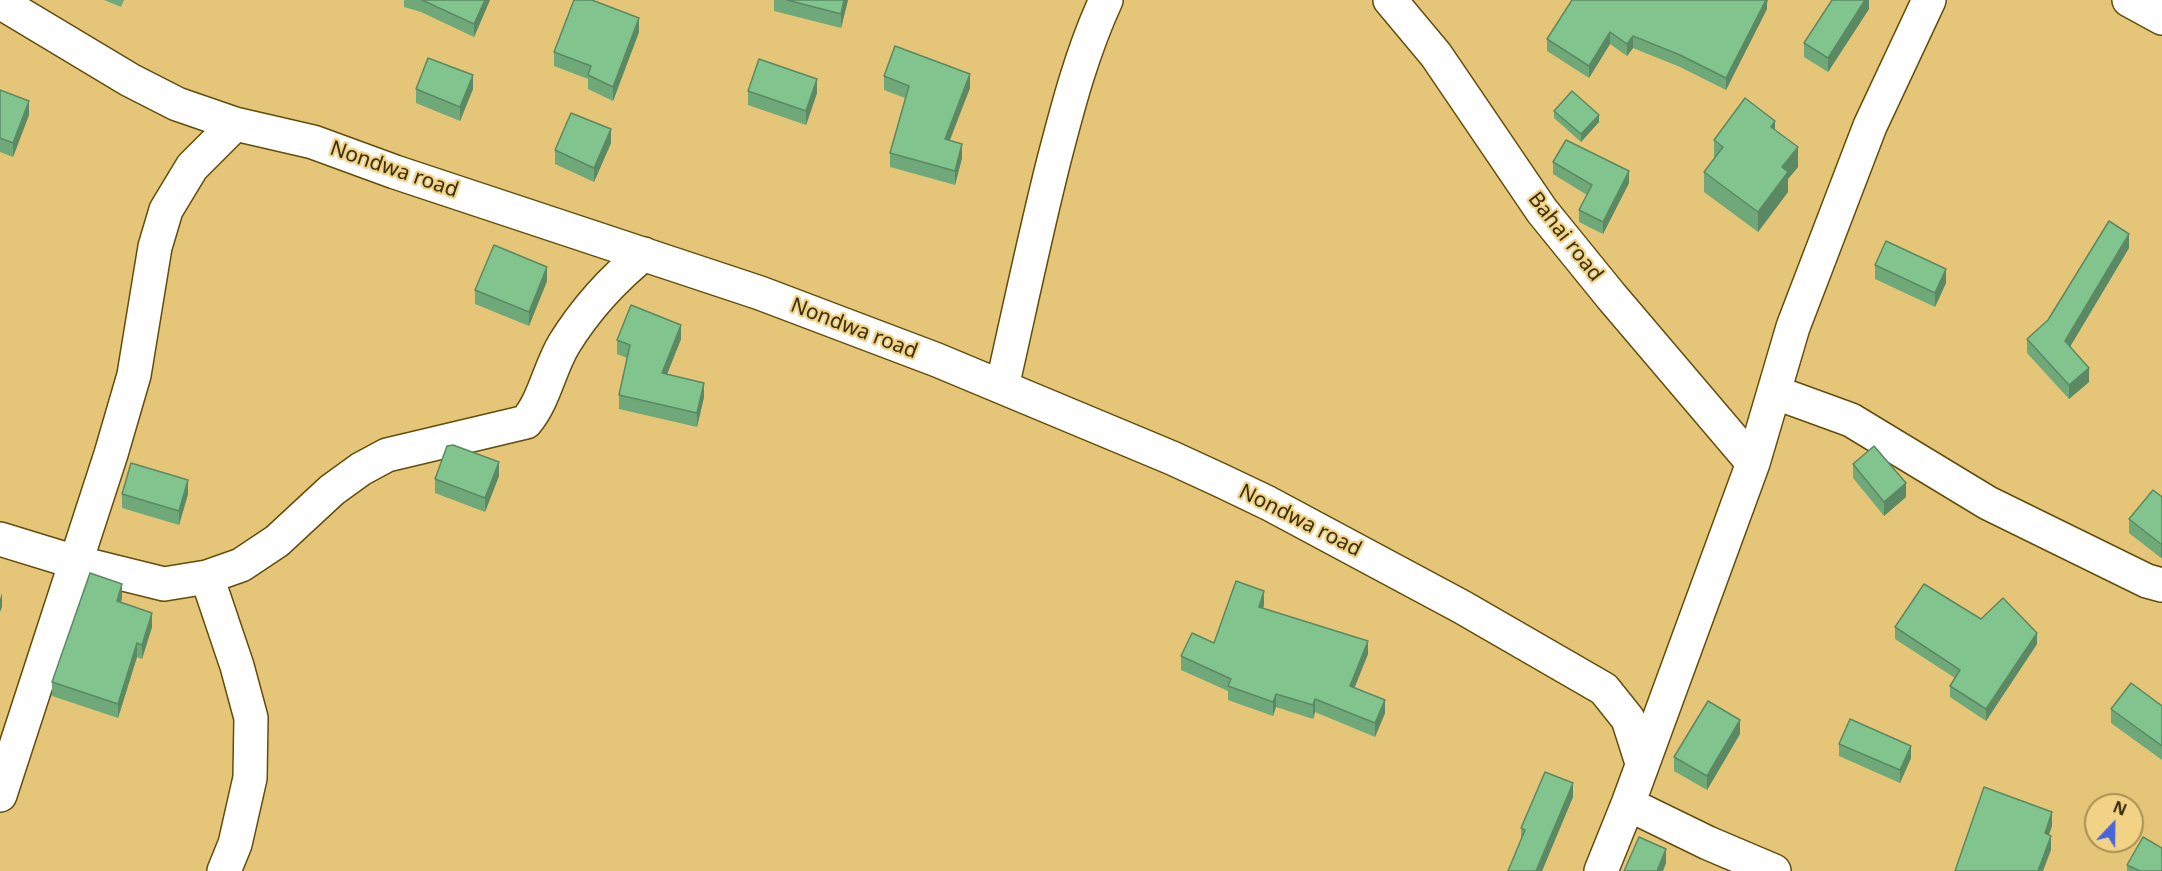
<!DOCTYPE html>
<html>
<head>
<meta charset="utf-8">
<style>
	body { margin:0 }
	#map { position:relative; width:2162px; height:871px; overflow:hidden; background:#e5c678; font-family:"Noto Sans",sans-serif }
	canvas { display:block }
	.north { position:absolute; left:2084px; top:793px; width:60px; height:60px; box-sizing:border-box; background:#f2d385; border:2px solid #a89154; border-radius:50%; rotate:22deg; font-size:16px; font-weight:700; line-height:24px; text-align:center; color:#392d0b }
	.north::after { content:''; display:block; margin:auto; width:21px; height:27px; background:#4866da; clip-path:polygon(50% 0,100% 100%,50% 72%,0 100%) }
</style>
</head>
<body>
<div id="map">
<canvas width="2162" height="871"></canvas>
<div class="north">N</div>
</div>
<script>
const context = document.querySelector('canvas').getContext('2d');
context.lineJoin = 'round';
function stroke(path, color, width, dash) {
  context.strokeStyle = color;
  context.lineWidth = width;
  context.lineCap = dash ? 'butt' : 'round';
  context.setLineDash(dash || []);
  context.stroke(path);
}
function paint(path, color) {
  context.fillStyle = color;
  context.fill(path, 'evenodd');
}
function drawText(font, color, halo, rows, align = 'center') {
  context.font = font + ' "Noto Sans",sans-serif';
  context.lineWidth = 4.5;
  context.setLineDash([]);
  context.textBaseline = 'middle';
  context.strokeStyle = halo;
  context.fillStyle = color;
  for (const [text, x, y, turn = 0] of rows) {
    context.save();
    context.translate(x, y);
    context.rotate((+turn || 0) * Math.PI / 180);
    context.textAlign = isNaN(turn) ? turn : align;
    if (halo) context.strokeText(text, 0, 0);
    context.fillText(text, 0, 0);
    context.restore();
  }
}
const minor = new Path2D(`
	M 1390,0 L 1436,55 L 1542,211 L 1611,296 L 1753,463
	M 2129,0 L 2162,18
	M 0,2 L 130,80 L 177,104 L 235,124 L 313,142 L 395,172 L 760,293 L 937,360 L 1172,458 L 1222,481 L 1268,503 L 1462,607 L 1604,689 L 1628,719 L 1642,763
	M 1002,387 C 1019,312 1035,235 1054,160 C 1068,106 1082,52 1106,0
	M 1774,392 L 1851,420 L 1988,503 L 2147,581 L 2162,585
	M 0,539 L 75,562 L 164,584 L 207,577 L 241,565 L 277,541 L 332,490 L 361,469 L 387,455 L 526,422 C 545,399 549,369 564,344 C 585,310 613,279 644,254
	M 207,577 L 237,666 L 251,718 L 250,778 L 235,844 L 224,871
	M 0,795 L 111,454 L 134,375 L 155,247 L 166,210 L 192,167 L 235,124
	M 1628,804 L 1708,843 L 1774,871
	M 1601,871 L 1628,804 L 1753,463 L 1793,327 L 1870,126 L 1929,0`);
stroke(minor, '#634d0c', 36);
stroke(minor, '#fff', 33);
paint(new Path2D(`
	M 104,0 L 124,0 L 121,7 Z
	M 404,0 L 490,0 L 474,37 L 421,12 L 404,7 Z
	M 774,0 L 848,0 L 841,28 L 774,11 Z
	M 1869,0 L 1869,9 L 1828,72 L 1804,57 L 1804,43 Z
	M 1767,3 L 1767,9 L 1726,90 L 1680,67 L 1633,48 L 1627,56 L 1610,44 L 1589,78 L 1547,51 L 1547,39 Z
	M 639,32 L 613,101 L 588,89 L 588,79 L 554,66 L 554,52 Z
	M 884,76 L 970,88 L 949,140 L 962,158 L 955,185 L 890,167 L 890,153 L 905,98 L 884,90 Z
	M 416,89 L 473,89 L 460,121 L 416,103 Z
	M 0,90 L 29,115 L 13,157 L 0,152 Z
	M 748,91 L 817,93 L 806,125 L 748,105 Z
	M 1554,111 L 1599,122 L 1581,142 L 1554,118 Z
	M 1775,130 L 1798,167 L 1788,179 L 1788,192 L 1758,232 L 1704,192 L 1704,172 L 1714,159 L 1714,140 Z
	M 611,143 L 594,182 L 555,164 L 555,150 Z
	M 1553,162 L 1629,183 L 1603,234 L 1579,222 L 1579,210 L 1587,195 L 1553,174 Z
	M 2129,248 L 2070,347 L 2089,382 L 2069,399 L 2027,353 L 2027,339 Z
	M 1875,265 L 1946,283 L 1935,307 L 1875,279 Z
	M 547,281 L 529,326 L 475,304 L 475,290 Z
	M 681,339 L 667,374 L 704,397 L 697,427 L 619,409 L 619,395 L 627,358 L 617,354 L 617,340 Z
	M 1853,464 L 1906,497 L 1884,516 L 1853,478 Z
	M 499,476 L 485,512 L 435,493 L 435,479 Z
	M 122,494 L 188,494 L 179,525 L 122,508 Z
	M 2162,497 L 2161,558 L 2129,533 L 2129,519 Z
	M 122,598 L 121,603 L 152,627 L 142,659 L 137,657 L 118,718 L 52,696 L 52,682 Z
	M 1264,605 L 1263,608 L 1368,654 L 1354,688 L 1385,713 L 1375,737 L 1315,712 L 1313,719 L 1276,707 L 1273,716 L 1228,700 L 1228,691 L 1181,670 L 1181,656 L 1214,643 Z
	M 1981,619 L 2037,644 L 1986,721 L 1950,697 L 1950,686 L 1955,678 L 1895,639 L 1895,627 Z
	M 2162,706 L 2162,760 L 2111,723 L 2111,709 Z
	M 1740,734 L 1707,790 L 1674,771 L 1674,757 Z
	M 1839,744 L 1911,758 L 1900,783 L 1839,756 Z
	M 1573,797 L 1542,871 L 1508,871 L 1521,839 L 1521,828 Z
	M 2127,865 L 2162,871 L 2127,871 Z`), '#70a979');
paint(new Path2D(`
	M 485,0 L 490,0 L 474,37 L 474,24 Z
	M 844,0 L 848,0 L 841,28 L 841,14 Z
	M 1765,0 L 1768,0 L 1767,3 L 1767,9 L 1726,90 L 1726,78 Z
	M 1865,0 L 1869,0 L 1869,9 L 1828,72 L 1828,58 Z
	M 639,18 L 639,32 L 613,101 L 613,87 Z
	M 1610,32 L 1610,44 L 1589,78 L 1589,66 Z
	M 1633,36 L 1633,48 L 1627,56 L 1627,44 Z
	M 970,74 L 970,88 L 945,153 L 945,139 Z
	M 473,75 L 473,89 L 460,121 L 460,107 Z
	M 817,79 L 817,93 L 806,125 L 806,111 Z
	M 29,101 L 29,115 L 13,157 L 13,143 Z
	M 1599,115 L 1599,122 L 1581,142 L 1581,134 Z
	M 1775,121 L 1775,141 L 1771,127 Z
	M 611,129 L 611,143 L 594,182 L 594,168 Z
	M 962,144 L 962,158 L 955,185 L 955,171 Z
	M 1798,147 L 1798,167 L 1788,179 L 1788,192 L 1758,232 L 1758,212 L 1782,167 Z
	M 1629,171 L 1629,183 L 1603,234 L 1603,222 Z
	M 2129,234 L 2129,248 L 2065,355 L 2065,341 Z
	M 547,267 L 547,281 L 529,326 L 529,312 Z
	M 1946,269 L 1946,283 L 1935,307 L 1935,293 Z
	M 681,325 L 681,339 L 662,387 L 662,373 Z
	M 2089,368 L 2089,382 L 2069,399 L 2069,385 Z
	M 704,383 L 704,397 L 697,427 L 697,413 Z
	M 499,462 L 499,476 L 485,512 L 485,498 Z
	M 188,480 L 188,494 L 179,525 L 179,511 Z
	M 1906,483 L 1906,497 L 1884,516 L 1884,502 Z
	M 2162,543 L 2162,557 L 2161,558 L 2161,544 Z
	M 122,584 L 122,598 L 117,615 L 117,601 Z
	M 1264,591 L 1264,605 L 1259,620 L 1259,607 Z
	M 2,593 L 2,607 L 0,612 L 0,599 Z
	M 152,613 L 152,627 L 142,659 L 142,645 Z
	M 2037,633 L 2037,644 L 1986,721 L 1986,709 Z
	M 1368,641 L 1368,654 L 1350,699 L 1350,686 Z
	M 137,643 L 137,657 L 118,718 L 118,704 Z
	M 1276,694 L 1276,707 L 1273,716 L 1273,702 Z
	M 1315,699 L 1315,712 L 1313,719 L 1313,705 Z
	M 1385,700 L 1385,713 L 1375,737 L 1375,723 Z
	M 1740,720 L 1740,734 L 1707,790 L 1707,776 Z
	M 1911,746 L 1911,758 L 1900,783 L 1900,770 Z
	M 1573,783 L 1573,797 L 1542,871 L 1536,871 Z
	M 2052,812 L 2052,826 L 2045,847 L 2045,833 Z
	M 2051,836 L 2051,850 L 2043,871 L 2038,871 Z
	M 1666,849 L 1666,863 L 1663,871 L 1657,871 Z`), '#5b8963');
const building = new Path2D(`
	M 422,0 L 485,0 L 474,24 Z
	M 574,0 L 592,0 L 639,18 L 613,87 L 588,75 L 591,66 L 554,52 Z
	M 787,0 L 844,0 L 841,14 Z
	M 1572,0 L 1766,0 L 1726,78 L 1680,55 L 1633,36 L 1627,44 L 1610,32 L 1589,66 L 1547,39 Z
	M 1832,0 L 1865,0 L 1828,58 L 1804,43 Z
	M 895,46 L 970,74 L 945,139 L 962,144 L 955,171 L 890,153 L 909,86 L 884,76 Z
	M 428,58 L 473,75 L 460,107 L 416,89 Z
	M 759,59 L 817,79 L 806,111 L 748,91 Z
	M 0,90 L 29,101 L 13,143 L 0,138 Z
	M 1572,91 L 1599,115 L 1581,134 L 1554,111 Z
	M 1745,98 L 1775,121 L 1771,127 L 1798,147 L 1782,167 L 1788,172 L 1758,212 L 1704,172 L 1723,147 L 1714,140 Z
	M 571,113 L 611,129 L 594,168 L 555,150 Z
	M 1566,140 L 1629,171 L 1603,222 L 1579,210 L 1592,185 L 1553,162 Z
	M 2109,221 L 2129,234 L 2065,341 L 2089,368 L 2069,385 L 2027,339 L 2048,320 Z
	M 1886,241 L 1946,269 L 1935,293 L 1875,265 Z
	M 494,245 L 547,267 L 529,312 L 475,290 Z
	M 631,305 L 681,325 L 662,373 L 704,383 L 697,413 L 619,395 L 630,345 L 617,340 Z
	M 453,445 L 499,462 L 485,498 L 435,479 L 447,446 Z
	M 1874,446 L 1906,483 L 1884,502 L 1853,464 Z
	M 131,463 L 188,480 L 179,511 L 122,494 Z
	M 2153,490 L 2162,497 L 2162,543 L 2161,544 L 2129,519 Z
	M 90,573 L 122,584 L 117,601 L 152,613 L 142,645 L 137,643 L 118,704 L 52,682 Z
	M 1236,581 L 1264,591 L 1259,607 L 1368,641 L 1350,686 L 1385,700 L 1375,723 L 1315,699 L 1313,705 L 1276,694 L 1273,702 L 1228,686 L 1231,679 L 1181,656 L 1192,633 L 1214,643 Z
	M 1924,584 L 1981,619 L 2003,598 L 2037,633 L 1986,709 L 1950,686 L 1960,670 L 1895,627 Z
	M 2131,683 L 2162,706 L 2162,746 L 2111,709 Z
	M 1708,701 L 1740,720 L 1707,776 L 1674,757 Z
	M 1850,719 L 1911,746 L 1900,770 L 1839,744 Z
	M 1545,772 L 1573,783 L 1536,871 L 1508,871 L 1525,830 L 1521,828 Z
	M 1984,787 L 2052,812 L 2045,833 L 2051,836 L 2038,871 L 1955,871 Z
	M 1639,837 L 1666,849 L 1657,871 L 1624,871 Z
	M 2143,837 L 2162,848 L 2162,871 L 2140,871 L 2127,865 Z`);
paint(building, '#82c48d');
stroke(building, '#5b8963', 1.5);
drawText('21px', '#392d0b', '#f2d385', [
	["Nondwa road",394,170,19],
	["Bahai road",1565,237,52],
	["Nondwa road",854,329,21],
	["Nondwa road",1300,521,27]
]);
</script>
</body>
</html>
